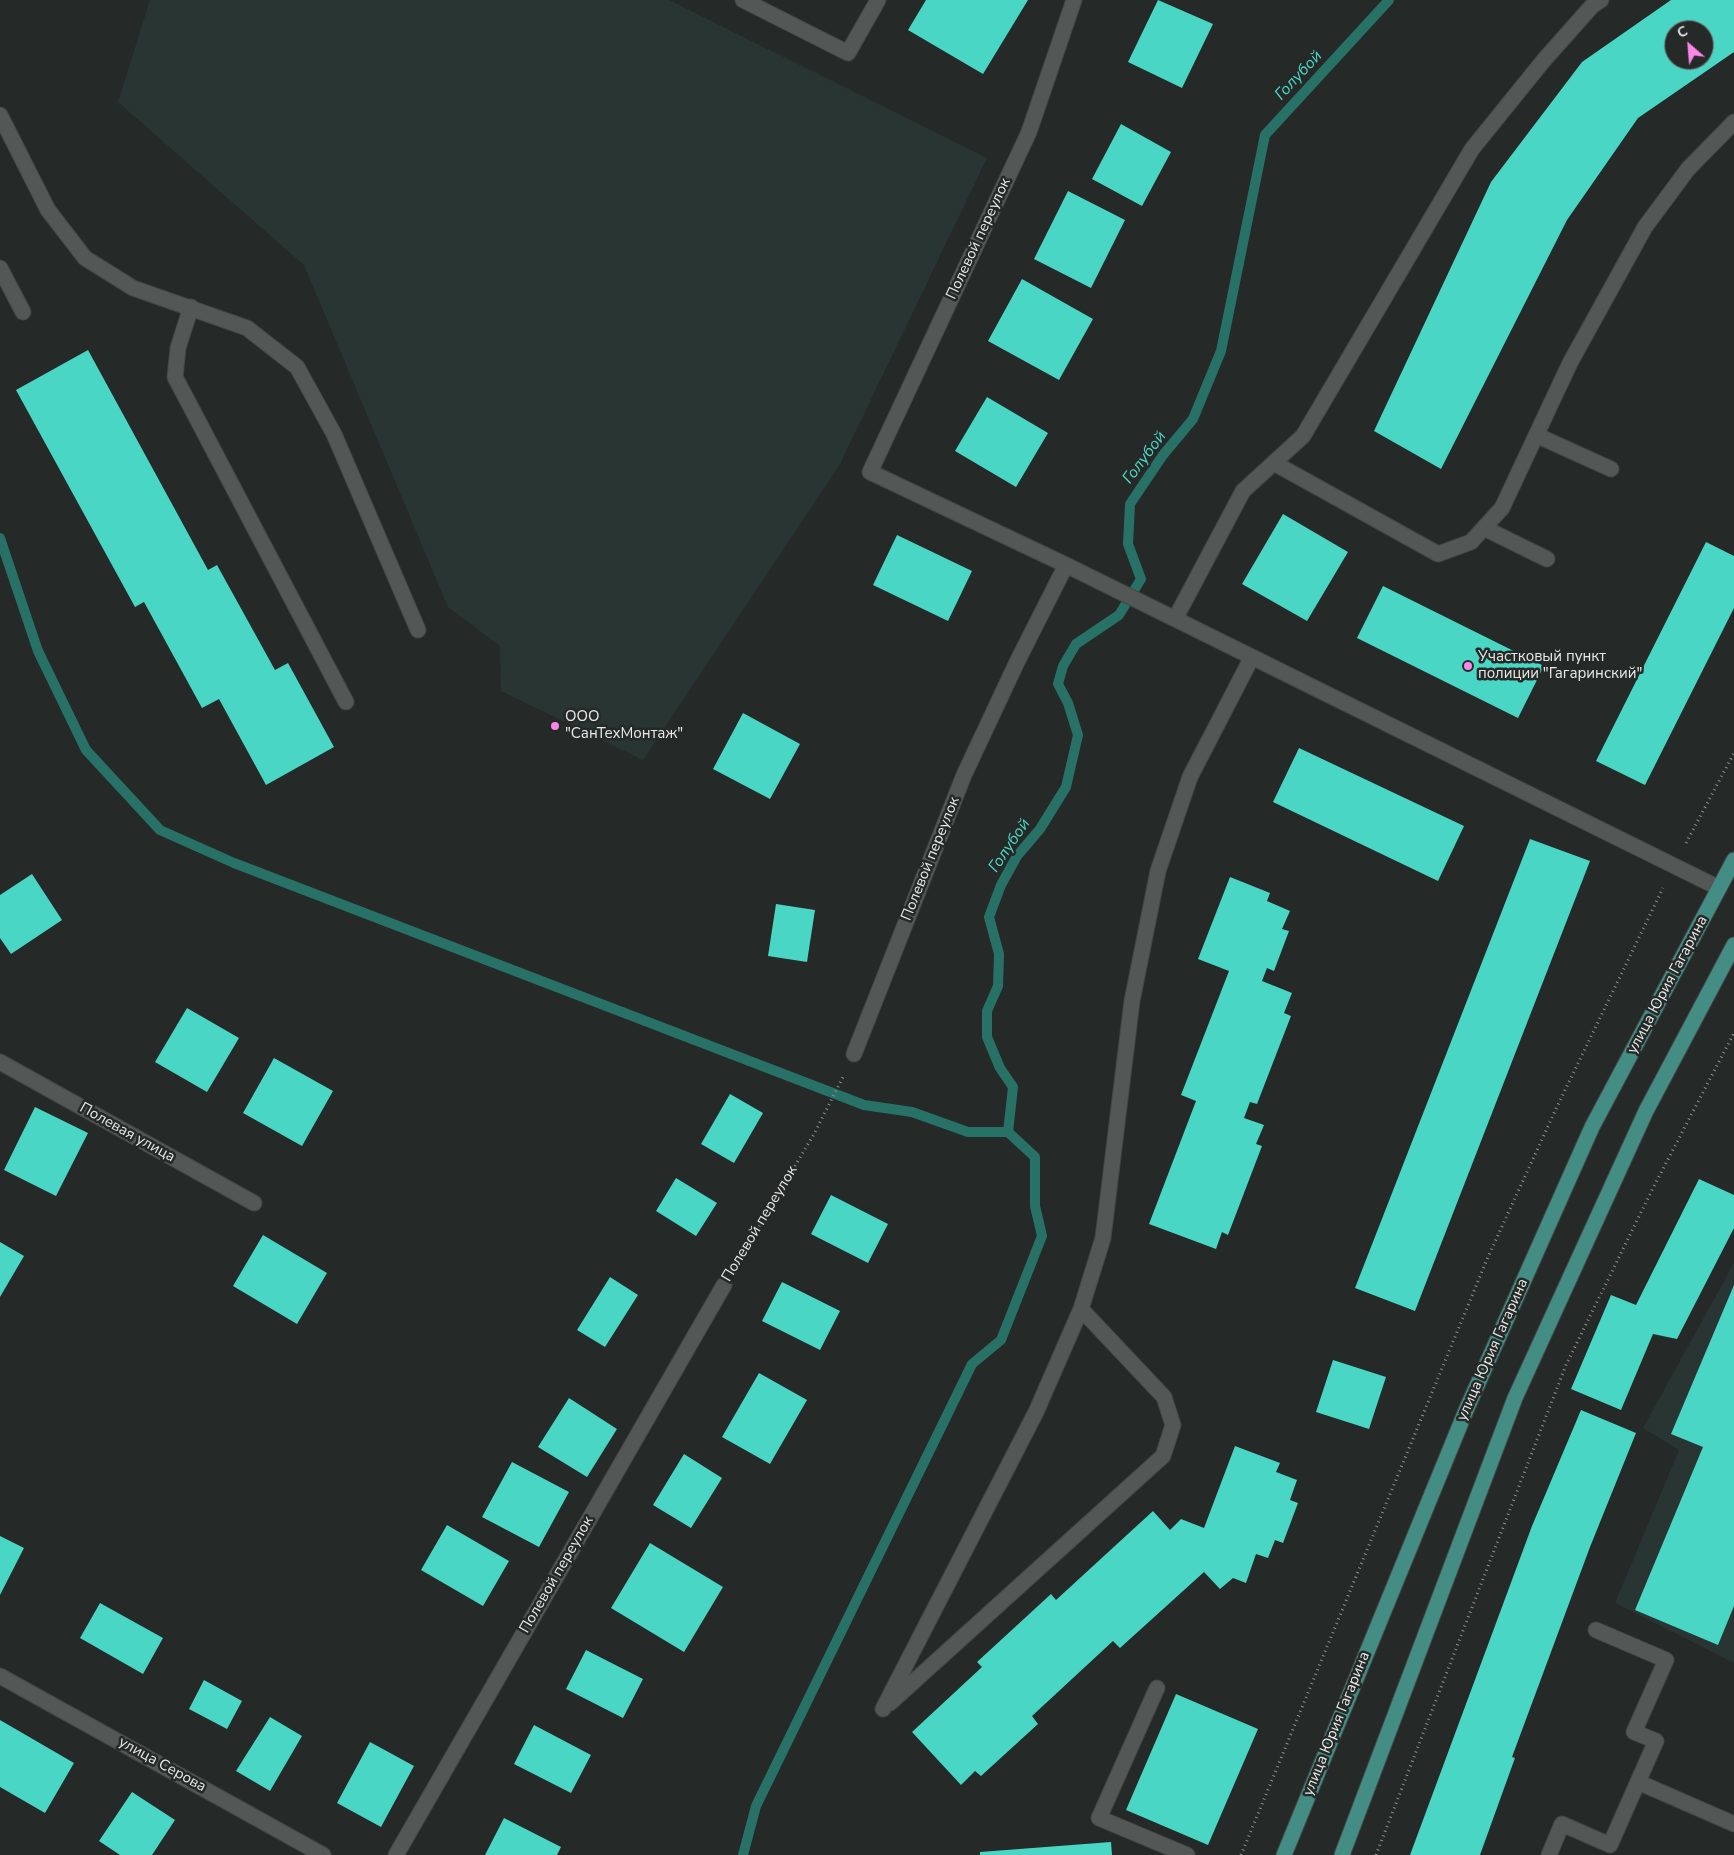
<!DOCTYPE html>
<html>
<head>
<meta charset="utf-8">
<style>
	body { margin:0 }
	#map { position:relative; width:1734px; height:1855px; overflow:hidden; background:#252928; font-family:"Nunito Sans",sans-serif }
	canvas { display:block }
	.north { position:absolute; left:1664px; top:20px; width:50px; height:50px; box-sizing:border-box; background:#252928; border:1px solid #727675; border-radius:50%; rotate:333deg; font-size:14px; font-weight:700; line-height:20px; text-align:center; color:#e6e9e8 }
	.north::after { content:''; display:block; margin:auto; width:18px; height:22px; background:#fa87e8; clip-path:polygon(50% 0,100% 100%,50% 72%,0 100%) }
</style>
</head>
<body>
<div id="map">
<canvas width="1734" height="1855"></canvas>
<div class="north">С</div>
</div>
<script>
const context = document.querySelector('canvas').getContext('2d');
context.lineJoin = 'round';
function paint(path, color) {
  context.fillStyle = color;
  context.fill(path, 'evenodd');
}
function stroke(path, color, width, dash) {
  context.strokeStyle = color;
  context.lineWidth = width;
  context.lineCap = dash ? 'butt' : 'round';
  context.setLineDash(dash || []);
  context.stroke(path);
}
function drawText(font, color, halo, rows, align = 'center') {
  context.font = font + ' "Nunito Sans",sans-serif';
  context.lineWidth = 5;
  context.setLineDash([]);
  context.textBaseline = 'middle';
  context.strokeStyle = halo;
  context.fillStyle = color;
  for (const [text, x, y, turn = 0] of rows) {
    context.save();
    context.translate(x, y);
    context.rotate((+turn || 0) * Math.PI / 180);
    context.textAlign = isNaN(turn) ? turn : align;
    if (halo) context.strokeText(text, 0, 0);
    context.fillText(text, 0, 0);
    context.restore();
  }
}
paint(new Path2D(`
	M 150,0 L 669,0 L 987,158 L 839,466 L 643,760 L 501,691 L 500,646 L 448,607 L 304,265 L 118,102 Z
	M 1734,1263 L 1734,1663 L 1615,1603 L 1679,1450 L 1643,1428 Z`), '#293533');
stroke(new Path2D(`
	M 0,538 L 38,651 L 86,750 L 160,830 L 234,863 L 864,1105 L 912,1112 L 968,1132 L 1008,1132 L 1035,1157 L 1035,1206 L 1042,1236 L 1001,1340 L 972,1364 L 756,1806 L 743,1855
	M 1008,1132 L 1013,1087 L 1000,1068 L 987,1037 L 987,1011 L 998,986 L 999,954 L 989,917 L 1001,885 L 1017,856 L 1040,829 L 1066,787 L 1078,735 L 1068,703 L 1058,684 L 1063,666 L 1076,644 L 1119,615 L 1141,579 L 1128,544 L 1130,504 L 1163,455 L 1193,419 L 1221,351 L 1265,135 L 1389,0`), '#287167', 10);
paint(new Path2D(`
	M 926,0 L 1028,0 L 983,74 L 908,30 Z
	M 1158,0 L 1213,24 L 1182,88 L 1128,62 Z
	M 1671,0 L 1734,0 L 1734,52 L 1638,118 L 1567,220 L 1441,469 L 1374,431 L 1491,182 L 1582,62 ZM 1674,30 L 1704,30 L 1704,60 L 1674,60 Z
	M 1121,124 L 1171,152 L 1142,206 L 1092,179 Z
	M 1068,191 L 1125,220 L 1091,288 L 1034,259 Z
	M 1022,279 L 1093,319 L 1059,380 L 988,341 Z
	M 88,350 L 208,570 L 217,565 L 275,670 L 288,663 L 334,747 L 266,785 L 219,699 L 202,708 L 144,602 L 135,607 L 16,390 Z
	M 987,397 L 1048,433 L 1016,487 L 955,451 Z
	M 1283,514 L 1348,552 L 1307,621 L 1242,584 Z
	M 897,535 L 972,571 L 948,621 L 873,585 Z
	M 1706,542 L 1734,556 L 1734,608 L 1645,785 L 1596,761 Z
	M 1383,586 L 1544,666 L 1518,718 L 1357,638 Z
	M 743,713 L 800,744 L 770,799 L 713,769 Z
	M 1299,748 L 1464,826 L 1438,881 L 1273,802 Z
	M 1530,839 L 1590,861 L 1415,1311 L 1355,1288 Z
	M 32,874 L 62,920 L 11,954 L 0,938 L 0,895 Z
	M 1230,877 L 1270,893 L 1267,901 L 1290,911 L 1282,929 L 1289,931 L 1274,971 L 1267,968 L 1262,981 L 1292,993 L 1284,1013 L 1291,1016 L 1257,1104 L 1250,1102 L 1244,1118 L 1264,1125 L 1256,1144 L 1262,1146 L 1228,1235 L 1222,1232 L 1216,1249 L 1149,1224 L 1196,1101 L 1181,1095 L 1229,971 L 1198,959 Z
	M 776,904 L 815,910 L 807,962 L 768,956 Z
	M 187,1008 L 239,1038 L 207,1092 L 155,1062 Z
	M 274,1058 L 333,1091 L 302,1146 L 243,1113 Z
	M 730,1094 L 763,1113 L 734,1163 L 701,1144 Z
	M 35,1107 L 88,1133 L 56,1196 L 4,1170 Z
	M 676,1178 L 717,1203 L 696,1236 L 656,1211 Z
	M 1699,1179 L 1734,1195 L 1734,1228 L 1677,1339 L 1653,1334 L 1621,1410 L 1571,1389 L 1611,1295 L 1636,1305 Z
	M 831,1195 L 888,1224 L 868,1263 L 811,1234 Z
	M 263,1235 L 327,1273 L 297,1324 L 233,1286 Z
	M 0,1242 L 24,1256 L 0,1297 Z
	M 610,1277 L 638,1295 L 605,1347 L 577,1330 Z
	M 782,1282 L 840,1311 L 820,1350 L 762,1321 Z
	M 1734,1285 L 1734,1606 L 1718,1645 L 1635,1610 L 1703,1447 L 1671,1434 Z
	M 1333,1360 L 1386,1377 L 1369,1429 L 1316,1412 Z
	M 759,1373 L 807,1400 L 770,1464 L 722,1437 Z
	M 569,1398 L 617,1429 L 587,1477 L 538,1447 Z
	M 1581,1410 L 1636,1433 L 1590,1547 L 1512,1757 L 1515,1758 L 1480,1855 L 1410,1855 L 1532,1526 Z
	M 1235,1446 L 1280,1463 L 1276,1472 L 1297,1480 L 1290,1500 L 1298,1503 L 1283,1543 L 1275,1540 L 1268,1558 L 1256,1554 L 1246,1583 L 1233,1578 L 1220,1589 L 1204,1572 L 1120,1648 L 1113,1641 L 1032,1716 L 1038,1724 L 981,1776 L 975,1771 L 961,1785 L 912,1732 L 982,1667 L 977,1662 L 1051,1594 L 1056,1600 L 1153,1511 L 1170,1530 L 1181,1519 L 1204,1528 Z
	M 684,1454 L 722,1478 L 691,1528 L 653,1505 Z
	M 512,1462 L 569,1492 L 539,1547 L 482,1517 Z
	M 447,1525 L 509,1561 L 483,1606 L 421,1570 Z
	M 0,1536 L 24,1548 L 0,1595 Z
	M 650,1543 L 723,1587 L 684,1652 L 611,1608 Z
	M 100,1603 L 163,1638 L 143,1674 L 80,1638 Z
	M 586,1650 L 643,1679 L 623,1718 L 566,1689 Z
	M 204,1680 L 242,1701 L 227,1729 L 189,1709 Z
	M 1176,1694 L 1258,1729 L 1208,1845 L 1126,1810 Z
	M 270,1717 L 302,1736 L 270,1791 L 236,1771 Z
	M 0,1720 L 74,1763 L 45,1813 L 0,1787 Z
	M 534,1725 L 591,1755 L 571,1793 L 514,1764 Z
	M 370,1742 L 414,1766 L 381,1827 L 337,1803 Z
	M 132,1792 L 175,1820 L 152,1855 L 120,1855 L 99,1841 Z
	M 504,1818 L 561,1847 L 557,1855 L 485,1855 Z
	M 1111,1842 L 1112,1855 L 980,1855 L 980,1852 Z`), '#49d6c4');
const minor = new Path2D(`
	M 743,0 L 848,53 L 878,0
	M 1074,0 L 1029,132 L 870,472 L 1066,565 L 1719,888
	M 0,115 L 48,210 L 85,258 L 133,288 L 247,328 L 297,367 L 334,434 L 418,630
	M 0,268 L 23,312
	M 191,307 L 178,348 L 175,377 L 346,702
	M 1536,435 L 1611,469
	M 1274,463 L 1438,554 L 1471,542 L 1502,508 L 1570,363 L 1645,227 L 1688,169 L 1734,122
	M 1484,528 L 1547,559
	M 1175,619 L 1243,491 L 1303,436 L 1472,149 L 1544,60 L 1592,6 L 1601,0
	M 854,1054 L 964,775 L 1017,662 L 1066,565
	M 0,1062 L 254,1203
	M 0,1676 L 323,1855
	M 1157,1688 L 1099,1818 L 1187,1855
	M 890,1703 L 1163,1456 L 1173,1425 L 1164,1397 L 1081,1309
	M 883,1709 L 1036,1412 L 1081,1309 L 1103,1238 L 1132,1001 L 1158,871 L 1190,777 L 1252,657
	M 1638,1782 L 1734,1824
	M 396,1855 L 724,1285
	M 1549,1855 L 1562,1824 L 1610,1845 L 1656,1741 L 1634,1732 L 1666,1660 L 1596,1630`);
const major = new Path2D(`
	M 1284,1855 L 1467,1408 L 1592,1127 L 1734,860
	M 1342,1855 L 1515,1398 L 1646,1111 L 1734,945`);
stroke(minor, '#424645', 17);
stroke(major, '#424645', 17);
stroke(new Path2D(`
	M 1686,843 L 1734,753
	M 736,1265 L 814,1134 L 843,1077
	M 1241,1855 L 1488,1257 L 1555,1111 L 1663,888
	M 1376,1855 L 1566,1365 L 1653,1188 L 1734,1033`), '#8d9190', 3, [1, 4]);
stroke(minor, '#535857', 15);
stroke(major, '#438d84', 15);
for (const [x, y, r, color] of [
	[1468,666,5,"#fa87e8"],
	[555,726,5,"#fa87e8"]
]) {
  const dot = new Path2D();
  dot.arc(x, y, r, 0, 2 * Math.PI);
  context.fillStyle = color;
  context.fill(dot);
  stroke(dot, '#252928', 2);
}
drawText('15px', '#e6e9e8', '#252928', [
	["Полевой переулок",979,239,-65],
	["Полевой переулок",931,859,-68],
	["улица Юрия Гагарина",1668,985,-62],
	["Полевая улица",127,1133,29],
	["Полевой переулок",760,1224,-59],
	["улица Юрия Гагарина",1493,1350,-66],
	["Полевой переулок",557,1575,-60],
	["улица Юрия Гагарина",1337,1724,-68],
	["улица Серова",162,1765,29]
]);
drawText('15px', '#e6e9e8', '#252928', [
	["Участковый пункт",1478,657],
	["полиции \"Гагаринский\"",1478,674],
	["ООО",565,717],
	["\"СанТехМонтаж\"",565,734]
], 'left');
drawText('italic 16px', '#4cd8c6', '#252928', [
	["Голубой",1299,76,-47],
	["Голубой",1145,458,-53],
	["Голубой",1010,846,-56]
]);
</script>
</body>
</html>
